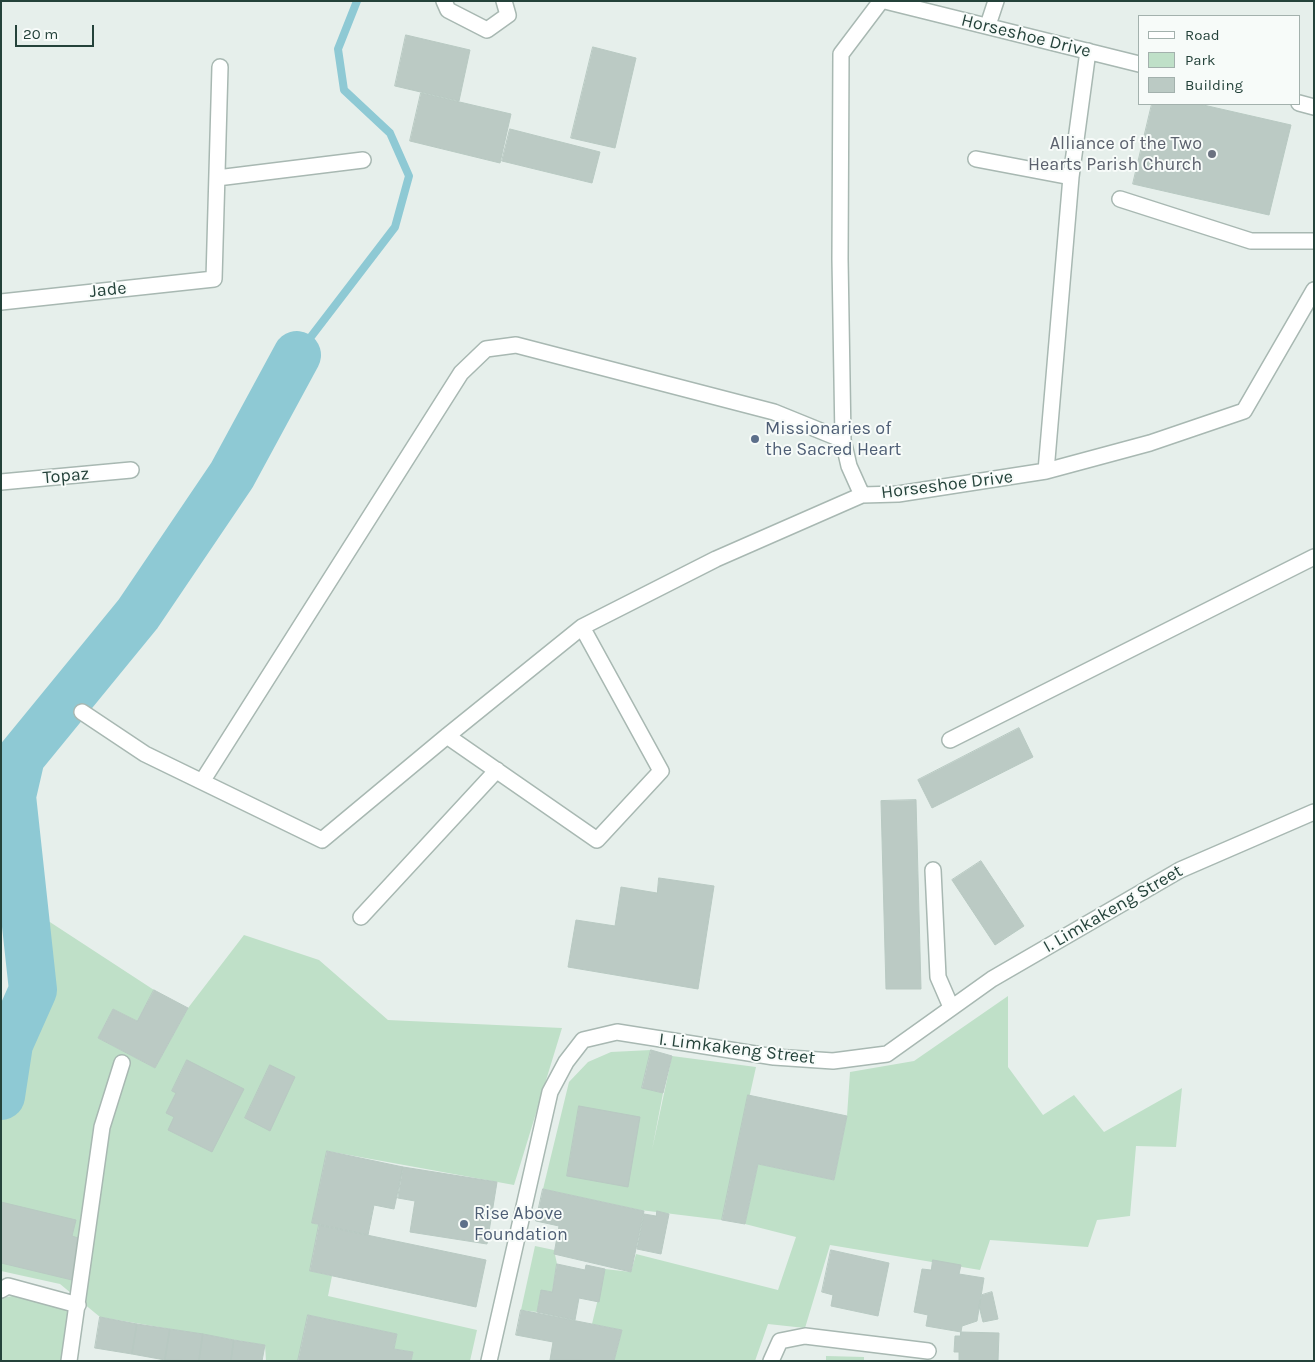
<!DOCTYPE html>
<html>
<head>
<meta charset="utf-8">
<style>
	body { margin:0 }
	#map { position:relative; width:1315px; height:1362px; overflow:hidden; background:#e6efeb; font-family:Karla,sans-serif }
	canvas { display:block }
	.frame { position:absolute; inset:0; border:2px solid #24423a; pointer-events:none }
	.legend { position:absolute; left:1138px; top:15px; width:162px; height:90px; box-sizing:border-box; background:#f7fbf9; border:1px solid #a3b1ad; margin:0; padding:6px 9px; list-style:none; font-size:15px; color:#24423a }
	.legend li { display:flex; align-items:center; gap:10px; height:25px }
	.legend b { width:25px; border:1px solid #a3b1ad }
	.scale { position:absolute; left:15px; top:25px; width:79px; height:22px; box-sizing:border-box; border:2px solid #24423a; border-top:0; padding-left:6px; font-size:15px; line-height:18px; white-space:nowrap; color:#24423a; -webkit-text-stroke:4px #f7fbf9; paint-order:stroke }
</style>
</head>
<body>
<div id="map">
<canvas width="1315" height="1362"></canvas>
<div class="frame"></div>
<ul class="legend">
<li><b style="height:6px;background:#fff"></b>Road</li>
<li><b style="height:14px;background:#bfe0c8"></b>Park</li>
<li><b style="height:14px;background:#bbcac4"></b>Building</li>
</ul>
<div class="scale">20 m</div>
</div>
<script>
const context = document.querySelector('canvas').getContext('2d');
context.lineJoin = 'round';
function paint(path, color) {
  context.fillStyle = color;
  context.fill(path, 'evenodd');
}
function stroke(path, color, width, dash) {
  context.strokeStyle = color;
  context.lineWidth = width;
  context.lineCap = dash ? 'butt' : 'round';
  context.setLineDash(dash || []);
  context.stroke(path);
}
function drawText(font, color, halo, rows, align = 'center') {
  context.font = font + ' Karla,sans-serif';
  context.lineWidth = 4;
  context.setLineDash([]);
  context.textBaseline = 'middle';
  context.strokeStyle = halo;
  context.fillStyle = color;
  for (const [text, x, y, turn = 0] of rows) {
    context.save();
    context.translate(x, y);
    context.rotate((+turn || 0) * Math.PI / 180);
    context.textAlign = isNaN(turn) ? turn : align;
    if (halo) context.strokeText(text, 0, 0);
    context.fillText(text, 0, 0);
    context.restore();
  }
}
paint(new Path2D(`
	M 33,911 L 154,990 L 137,1021 L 113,1009 L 98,1038 L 155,1068 L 188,1008 L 244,935 L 319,960 L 388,1020 L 562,1028 L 514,1185 L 327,1151 L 313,1223 L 319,1225 L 310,1271 L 332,1276 L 328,1296 L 477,1330 L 470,1361 L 411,1361 L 413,1352 L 394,1349 L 397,1334 L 308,1315 L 298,1361 L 266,1361 L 265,1345 L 100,1317 L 60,1284 L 1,1271 L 1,1019 L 22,1026 L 38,998 Z
	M 1008,996 L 1008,1067 L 1043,1115 L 1074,1095 L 1104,1132 L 1182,1088 L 1176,1147 L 1136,1146 L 1130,1216 L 1097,1220 L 1088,1247 L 990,1240 L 980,1270 L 830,1245 L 805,1328 L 768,1324 L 755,1361 L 614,1361 L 622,1330 L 592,1324 L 605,1269 L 631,1272 L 636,1254 L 778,1290 L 796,1237 L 745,1224 L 758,1164 L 834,1180 L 847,1116 L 850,1072 L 914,1061 Z
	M 651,1050 L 642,1087 L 663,1093 L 652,1150 L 672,1056 L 756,1067 L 722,1220 L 640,1210 L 543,1189 L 569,1082 L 588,1062 L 611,1052 Z
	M 535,1246 L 554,1250 L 557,1264 L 552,1292 L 541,1291 L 537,1312 L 521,1310 Z
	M 18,1295 L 72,1309 L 63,1361 L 1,1361 L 1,1298 Z
	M 826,1356 L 864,1357 L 864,1361 L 826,1361 Z`), '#bfe0c8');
stroke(new Path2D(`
	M 297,355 L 395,227 L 409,176 L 390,133 L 344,90 L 338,49 L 357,1`), '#8ec9d4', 8);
stroke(new Path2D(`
	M 1,1096 L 9,1044 L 33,990 L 12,796 L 21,757 L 138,614 L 232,475 L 297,355`), '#8ec9d4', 48);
const building = new Path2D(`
	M 406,35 L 470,50 L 459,101 L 395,86 Z
	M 593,47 L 636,58 L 615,148 L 571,138 Z
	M 421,93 L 511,114 L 500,163 L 410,141 Z
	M 1152,104 L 1199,104 L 1291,125 L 1269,215 L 1133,184 Z
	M 510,129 L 600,152 L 592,183 L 502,161 Z
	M 1019,728 L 1033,757 L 932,808 L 918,780 Z
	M 916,800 L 921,989 L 886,989 L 881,801 Z
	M 981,861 L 1024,926 L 995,945 L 952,880 Z
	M 659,878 L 714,886 L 698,989 L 568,967 L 576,920 L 615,926 L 621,887 L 657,893 Z
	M 154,990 L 188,1008 L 155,1068 L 98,1038 L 113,1009 L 137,1021 Z
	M 651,1050 L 672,1056 L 663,1093 L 642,1088 Z
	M 187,1060 L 244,1089 L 212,1152 L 168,1130 L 174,1117 L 166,1113 L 176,1093 L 172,1091 Z
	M 270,1065 L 295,1077 L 270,1131 L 245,1118 Z
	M 748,1095 L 847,1116 L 834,1180 L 758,1164 L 745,1224 L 722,1220 Z
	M 579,1106 L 640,1117 L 628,1187 L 567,1176 Z
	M 327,1151 L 403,1167 L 394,1209 L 374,1205 L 368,1235 L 312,1223 Z
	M 403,1167 L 497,1182 L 487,1244 L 410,1232 L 415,1201 L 398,1198 Z
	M 543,1189 L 644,1211 L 631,1272 L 554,1254 L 559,1226 L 536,1221 Z
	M 1,1202 L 76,1220 L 72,1236 L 81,1239 L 72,1280 L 1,1263 Z
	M 657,1211 L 669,1214 L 661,1254 L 637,1249 L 644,1214 L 656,1216 Z
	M 319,1225 L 486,1260 L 476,1307 L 310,1271 Z
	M 831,1250 L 889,1263 L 878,1316 L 831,1306 L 833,1295 L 822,1292 Z
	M 933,1260 L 961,1265 L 959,1274 L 984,1278 L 977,1321 L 962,1326 L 961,1332 L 926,1326 L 928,1315 L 914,1312 L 922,1269 L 931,1270 Z
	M 557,1264 L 585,1270 L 586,1265 L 605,1269 L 599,1302 L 579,1298 L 575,1320 L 537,1312 L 541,1290 L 552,1292 Z
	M 992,1292 L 998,1319 L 983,1322 L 979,1306 L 982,1295 Z
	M 521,1310 L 622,1330 L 614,1361 L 550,1360 L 553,1342 L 516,1335 Z
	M 308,1315 L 397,1334 L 394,1349 L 413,1352 L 411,1361 L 298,1361 Z
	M 100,1317 L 137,1324 L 132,1354 L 95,1348 Z
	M 137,1324 L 170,1329 L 165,1360 L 132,1354 Z
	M 170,1329 L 203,1334 L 199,1361 L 165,1360 Z
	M 961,1332 L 999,1333 L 998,1361 L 959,1361 L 959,1352 L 954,1352 L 955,1336 L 960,1336 Z
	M 203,1334 L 234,1340 L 231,1361 L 199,1361 Z
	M 234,1340 L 265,1345 L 262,1361 L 231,1361 Z`);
paint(building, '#bbcac4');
stroke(building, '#b8c9c2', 1);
const minor = new Path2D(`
	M 444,1 L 448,10 L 487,30 L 508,15 L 504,1
	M 885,1 L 1139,64
	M 988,25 L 996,1
	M 1299,103 L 1314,107
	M 976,159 L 1071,177
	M 217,178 L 363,160
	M 1120,199 L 1251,241 L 1314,241
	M 1,302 L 214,279 L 220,67
	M 1046,471 L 1071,177 L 1088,51
	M 1,482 L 131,470
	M 862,495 L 849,466 L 843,440 L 840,259 L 841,54 L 881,1
	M 82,712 L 145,754 L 322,840 L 447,736 L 582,627 L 716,559 L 862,495 L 898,494 L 1046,471 L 1150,443 L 1244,411 L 1314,290
	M 447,736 L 597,840 L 661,771 L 582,627
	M 950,740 L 1314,557
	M 203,780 L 461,373 L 486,349 L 516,345 L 774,412 L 843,440
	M 933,870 L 938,977 L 951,1007
	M 361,917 L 497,770
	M 1,1290 L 8,1286 L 78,1305
	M 69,1361 L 102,1127 L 122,1063
	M 489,1361 L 550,1092 L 566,1062 L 583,1040 L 617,1032 L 774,1057 L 833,1061 L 887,1054 L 992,979 L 1180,870 L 1314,812
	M 771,1361 L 780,1341 L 805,1336 L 928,1351`);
stroke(minor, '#a8b8b2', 18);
stroke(new Path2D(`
	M 1313,1196 L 1314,1196`), '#86b3a5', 3, [2.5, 4]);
stroke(minor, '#fff', 15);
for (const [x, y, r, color] of [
	[1212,154,5,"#6b7280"],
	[755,439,5,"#5c6f8a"],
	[464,1224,5,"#5c6f8a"]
]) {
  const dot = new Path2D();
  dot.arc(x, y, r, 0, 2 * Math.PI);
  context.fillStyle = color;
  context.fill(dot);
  stroke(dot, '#f7fbf9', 2);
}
drawText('18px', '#24423a', '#f7fbf9', [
	["Horseshoe Drive",1026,36,14],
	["Jade",108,290,-6],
	["Topaz",66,476,-5],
	["Horseshoe Drive",947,485,-7],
	["I. Limkakeng Street",1113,909,-30],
	["I. Limkakeng Street",737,1049,7]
]);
drawText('18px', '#5b616d', '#f7fbf9', [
	["Alliance of the Two",1202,144],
	["Hearts Parish Church",1202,165]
], 'right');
drawText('18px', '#4e5e75', '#f7fbf9', [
	["Missionaries of",765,429],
	["the Sacred Heart",765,450],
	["Rise Above",474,1214],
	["Foundation",474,1235]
], 'left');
</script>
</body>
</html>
